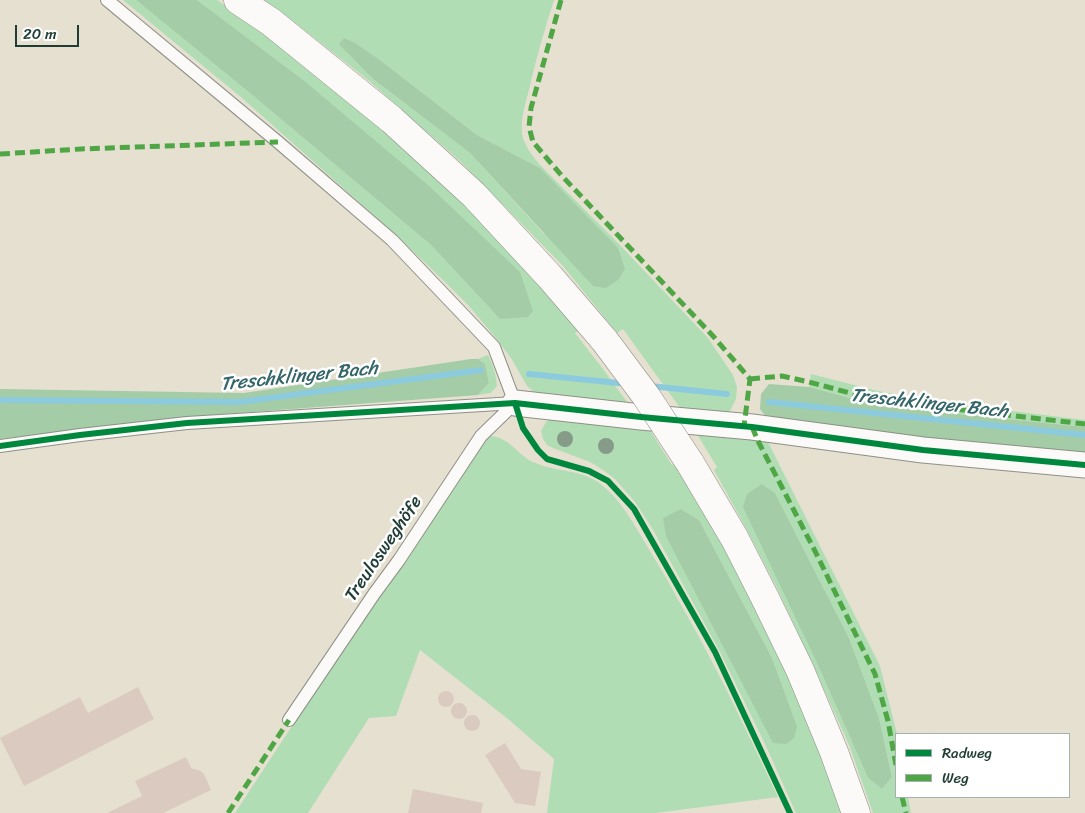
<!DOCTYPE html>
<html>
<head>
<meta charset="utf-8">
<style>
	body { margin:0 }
	#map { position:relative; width:1085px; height:813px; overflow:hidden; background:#e6e0d1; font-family:Sriracha,sans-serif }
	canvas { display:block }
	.legend { position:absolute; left:895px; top:733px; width:175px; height:65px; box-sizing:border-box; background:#fff; border:1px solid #a5b1ae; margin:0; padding:6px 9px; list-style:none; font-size:15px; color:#1f3d34 }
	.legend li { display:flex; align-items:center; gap:10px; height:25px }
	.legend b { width:25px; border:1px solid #a5b1ae }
	.scale { position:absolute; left:15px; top:25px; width:64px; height:22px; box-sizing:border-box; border:2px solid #1f3d34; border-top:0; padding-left:6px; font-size:15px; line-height:18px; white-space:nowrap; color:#1f3d34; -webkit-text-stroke:4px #fff; paint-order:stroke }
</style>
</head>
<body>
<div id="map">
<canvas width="1085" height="813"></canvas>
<ul class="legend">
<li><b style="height:6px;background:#00873e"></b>Radweg</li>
<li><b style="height:6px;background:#4fa644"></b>Weg</li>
</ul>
<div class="scale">20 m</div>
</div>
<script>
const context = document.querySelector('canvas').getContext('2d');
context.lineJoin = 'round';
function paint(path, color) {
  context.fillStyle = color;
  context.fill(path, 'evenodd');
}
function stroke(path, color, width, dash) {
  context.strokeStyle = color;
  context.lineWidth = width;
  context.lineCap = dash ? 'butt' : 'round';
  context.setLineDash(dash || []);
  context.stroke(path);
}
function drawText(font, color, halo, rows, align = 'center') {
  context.font = font + ' Sriracha,sans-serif';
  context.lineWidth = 5;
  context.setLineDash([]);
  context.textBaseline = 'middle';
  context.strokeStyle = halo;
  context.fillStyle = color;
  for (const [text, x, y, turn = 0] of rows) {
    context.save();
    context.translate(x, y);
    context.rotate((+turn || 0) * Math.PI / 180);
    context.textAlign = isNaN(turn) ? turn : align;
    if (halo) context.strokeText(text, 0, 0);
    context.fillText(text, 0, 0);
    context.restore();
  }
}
paint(new Path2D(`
	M 123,0 L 136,0 L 251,94 L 431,245 L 500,319 L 302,79 L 197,0 L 217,0 L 262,30 L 382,128 L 464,203 L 524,265 L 580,330 L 575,333 L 603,369 L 630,406 L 557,398 L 534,392 L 527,386 L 511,358 L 495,337 L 468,305 L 447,284 L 396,235 L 242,98 Z
	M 264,0 L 554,0 C 544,31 535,62 528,94 C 524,109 518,128 525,143 C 529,152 535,159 541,166 L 617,242 L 708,338 L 733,375 L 737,387 L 736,399 L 730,411 L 722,417 L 683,412 L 623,329 L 617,333 L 563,266 L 461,162 L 368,80 L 280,11 ZM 344,38 L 354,42 L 380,60 L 477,135 L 540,168 L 545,235 L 470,153 L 373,79 L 340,44 Z
	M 488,355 C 493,365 496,374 497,386 L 491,393 L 478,395 L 489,383 L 485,364 L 478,359 Z
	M 811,374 L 874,390 L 923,400 L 1085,420 L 1085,427 L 879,406 L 809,387 Z
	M 552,417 L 648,427 L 672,465 L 675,463 L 708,515 L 780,655 L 822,759 L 841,813 L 796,813 L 765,744 L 719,650 L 652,528 L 635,502 L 615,479 L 603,470 L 590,462 L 553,448 L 547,445 L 543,439 L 541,431 L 546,422 ZM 681,509 L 699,520 L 772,658 L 797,726 Z
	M 695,431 L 768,442 L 880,666 L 897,734 L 896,797 L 908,797 L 911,813 L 873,813 L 849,745 L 813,665 L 776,586 L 747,530 L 714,470 L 717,467 ZM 762,484 L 775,493 L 849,638 L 879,718 L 892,777 L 882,789 L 868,778 L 817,663 Z
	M 490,436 C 509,437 516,453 531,461 C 555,473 581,468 602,485 C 619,499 630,517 641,536 C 650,551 659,566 668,581 C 681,606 696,630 708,654 C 733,701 755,749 778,797 L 656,813 L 547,813 L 554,759 L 508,719 L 420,650 L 396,716 L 369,718 L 308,813 L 235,813 L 330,668 L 484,442 Z`), '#b1ddb5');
paint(new Path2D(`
	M 136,0 L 197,0 L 302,79 L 429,186 L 520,272 L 533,311 L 528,317 L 500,319 L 431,245 L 251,94 Z
	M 344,38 L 354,42 L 380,60 L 477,135 L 540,168 L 618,248 L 625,269 L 618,280 L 606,288 L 593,286 L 470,153 L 373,79 L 339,44 Z
	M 471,359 L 478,359 L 485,364 L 489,383 L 478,395 L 186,417 L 0,439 L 0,389 L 244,393 Z
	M 769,384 L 809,387 L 879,406 L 1085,427 L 1085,458 L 770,422 L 760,409 L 761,394 Z
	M 762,484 L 775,493 L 849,638 L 879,718 L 892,777 L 882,789 L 868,778 L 817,663 L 743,507 L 747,494 Z
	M 681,509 L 699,520 L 772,658 L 797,726 L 794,738 L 786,744 L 773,743 L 666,536 L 663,518 Z`), '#a3cca7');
stroke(new Path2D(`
	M 529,374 L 628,384
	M 650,386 L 727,394
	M 0,400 L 239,402 L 481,370
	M 769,402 L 1085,435`), '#8ccbde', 6);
paint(new Path2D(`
	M 138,687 L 154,719 L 24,786 L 0,738 L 80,697 L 88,713 Z
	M438 699a8 8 0 1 1 16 0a8 8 0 1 1-16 0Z
	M451 711a8 8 0 1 1 16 0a8 8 0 1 1-16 0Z
	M464 723a8 8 0 1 1 16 0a8 8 0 1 1-16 0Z
	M 505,743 L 521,769 L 541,772 L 535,806 L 515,803 L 485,755 Z
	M 186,757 L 191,768 L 201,771 L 204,774 L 211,790 L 163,813 L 107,813 L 142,796 L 135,781 Z
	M 413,789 L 483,803 L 481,813 L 408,813 Z`), '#dbcabf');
const lane = new Path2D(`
	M 107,0 L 278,142 L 392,240 L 494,347 L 515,403
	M 0,446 L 80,435 L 187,423 L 515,403
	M 289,720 L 374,594 L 399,560 L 481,436 L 515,403`);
const street = new Path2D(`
	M 515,403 L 641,417 L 752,427 L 923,450 L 1085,465`);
const secondary = new Path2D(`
	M 238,0 L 271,22 L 392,120 L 474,195 L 550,277 L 605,341
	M 690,463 L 735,539 L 764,596 L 800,670 L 834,752 L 856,813`);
stroke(lane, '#8e9087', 14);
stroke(street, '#8e9087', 27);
stroke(secondary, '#8e9087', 29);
stroke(lane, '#fbfaf8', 12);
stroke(street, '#fbfaf8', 25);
stroke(secondary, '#fbfaf8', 28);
const secondaryBridge = new Path2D(`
	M 605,341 L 646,396 L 690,463`);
stroke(secondaryBridge, '#8e9087', 29, []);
stroke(secondaryBridge, '#fbfaf8', 28);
stroke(new Path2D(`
	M 561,0 L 531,108 L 529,127 L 533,142 L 562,176 L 713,336 L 750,379 L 744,426
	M 0,154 L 81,149 L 278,142
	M 750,379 L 782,376 L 809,382 L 876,400 L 1085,424
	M 752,427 L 759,443 L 815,551 L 875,674 L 888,721 L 896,765
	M 902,797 L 906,813
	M 228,813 L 289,720`), '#4fa644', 5, [10, 5]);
stroke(new Path2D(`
	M 515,403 L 523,428 L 538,450 L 547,459 L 589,471 L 608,481 L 634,509 L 715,652 L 790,813
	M 0,446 L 80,435 L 187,423 L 515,403 L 641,417 L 752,427 L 923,450 L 1085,465`), '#00873e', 6);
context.fillStyle = '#869c89';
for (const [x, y] of [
	[565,439],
	[606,446]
]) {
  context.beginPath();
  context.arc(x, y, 8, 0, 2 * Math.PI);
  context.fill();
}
drawText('18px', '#1f3d34', '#fff', [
	["Treulosweghöfe",384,549,-56]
]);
drawText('italic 19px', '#346569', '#fff', [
	["Treschklinger Bach",299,377,-6],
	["Treschklinger Bach",929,404,6]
]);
</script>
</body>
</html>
